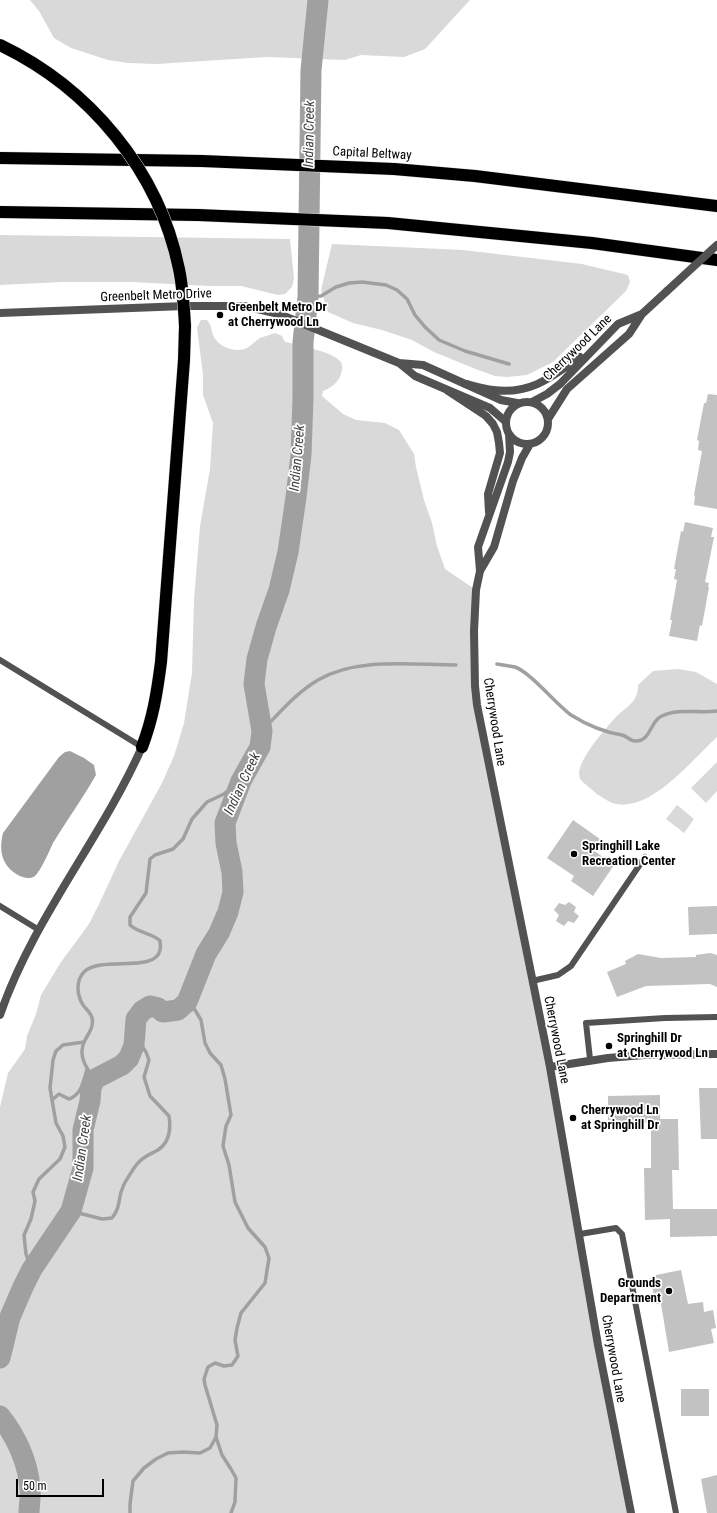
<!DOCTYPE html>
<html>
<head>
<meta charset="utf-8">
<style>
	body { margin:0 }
	#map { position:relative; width:717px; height:1513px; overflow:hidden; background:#fff; font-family:"Roboto Condensed",sans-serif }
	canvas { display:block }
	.scale { position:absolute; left:16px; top:1479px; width:88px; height:18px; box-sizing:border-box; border:2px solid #000; border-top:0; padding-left:5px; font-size:12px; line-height:14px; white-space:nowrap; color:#000; -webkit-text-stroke:3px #fff; paint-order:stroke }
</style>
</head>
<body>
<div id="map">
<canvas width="717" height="1513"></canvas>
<div class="scale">50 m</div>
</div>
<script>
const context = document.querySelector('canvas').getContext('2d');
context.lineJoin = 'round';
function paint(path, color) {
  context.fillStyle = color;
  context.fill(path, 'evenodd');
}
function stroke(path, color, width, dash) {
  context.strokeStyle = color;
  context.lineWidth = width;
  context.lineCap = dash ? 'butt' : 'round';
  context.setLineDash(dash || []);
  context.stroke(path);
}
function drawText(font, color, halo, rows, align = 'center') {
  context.font = font + ' "Roboto Condensed",sans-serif';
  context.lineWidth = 3.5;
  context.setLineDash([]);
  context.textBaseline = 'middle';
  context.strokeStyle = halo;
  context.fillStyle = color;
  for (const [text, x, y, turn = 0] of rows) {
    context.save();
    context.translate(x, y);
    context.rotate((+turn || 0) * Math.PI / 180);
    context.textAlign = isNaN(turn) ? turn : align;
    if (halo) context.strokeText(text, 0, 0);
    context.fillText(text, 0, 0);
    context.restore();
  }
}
paint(new Path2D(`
	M 30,0 L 470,0 L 425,49 L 404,57 L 361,55 L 345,60 L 267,57 L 156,64 L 128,63 L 108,60 L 71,48 L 54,38 L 39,11 Z
	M 0,235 L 290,239 L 294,278 L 292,287 L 285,294 L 278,295 L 241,286 L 210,286 L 132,282 L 63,282 L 0,285 Z
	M 332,244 L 463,250 L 582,264 L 628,275 L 630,282 L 626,291 L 553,362 L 527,375 L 507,377 L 495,376 L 478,370 L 434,352 L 412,340 L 382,330 L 353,323 L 328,312 L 321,290 Z
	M 201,320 L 207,320 C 212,325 211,331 214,337 C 220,348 236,353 247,348 C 252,345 255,341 260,338 C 265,336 270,335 275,333 L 282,336 L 285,342 C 298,345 334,352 341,362 C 343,366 342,370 341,374 C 338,383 331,388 323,391 L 322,396 L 343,414 L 356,420 L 385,423 L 399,430 L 414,454 L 416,467 L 424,500 L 432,523 L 437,546 L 445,569 L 476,590 L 475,686 L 550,1067 L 631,1513 L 0,1513 L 0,1107 L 8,1073 L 25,1049 L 27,1036 L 36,1014 L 41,995 L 61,962 L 89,924 L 101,900 L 119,861 L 162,783 L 174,756 L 184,723 L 192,673 L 194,600 L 200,526 L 210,469 L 213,423 L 203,395 L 203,375 L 197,328 Z
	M 678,669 L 696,672 L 717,684 L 717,737 C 693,759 652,811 616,804 C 610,803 602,797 597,794 C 592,789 585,785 581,780 C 571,766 605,730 614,719 C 620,712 629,707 634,700 C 637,695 638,691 638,685 L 653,671 Z
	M 717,762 L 717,791 L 706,803 L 691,788 Z
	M 677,805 L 694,819 L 684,833 L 666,819 Z`), '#d9d9d9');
paint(new Path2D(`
	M 70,751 L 84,758 L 94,765 L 96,775 C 83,798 67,820 53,843 C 50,850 40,872 35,876 C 27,882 14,874 8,867 C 0,857 0,845 3,833 L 59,757 L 65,752 Z`), '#a0a0a0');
stroke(new Path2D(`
	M 308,297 L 321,296 L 336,287 L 349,283 L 362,282 L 386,285 L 397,290 L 407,299 L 415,315 L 425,327 L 439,340 L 465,351 L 509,364
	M 497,664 C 503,665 509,666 515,667 C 530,672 556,704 571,715 C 587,725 603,732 622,735 C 627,736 630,741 635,741 C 650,742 650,723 660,717 C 678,707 698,714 717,711
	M 262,731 C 279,713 296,693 318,680 C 358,657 411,665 456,665
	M 95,1079 C 86,1068 77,1055 85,1040 C 89,1033 94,1026 92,1018 C 91,1013 86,1009 83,1005 C 77,995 75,980 85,971 C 102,956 156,973 160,950 C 161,947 160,943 160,941 C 153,933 140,934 130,925 L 130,917 L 146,893 L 150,859 L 155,855 L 173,849 L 183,839 L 192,819 L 207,802 L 224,794 L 241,781
	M 52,1100 L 59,1094 L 69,1099 C 81,1095 84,1081 87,1069
	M 71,1211 L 102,1219 L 112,1218 C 122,1205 117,1199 123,1187 C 124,1183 135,1166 138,1163 C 144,1156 151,1154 158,1150 C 170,1142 171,1129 169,1116 L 150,1096 L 144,1077 L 149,1060 L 146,1052 L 134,1035
	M 32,1269 L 26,1254 L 24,1235 L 31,1219 L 35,1201 L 33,1192 L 39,1179 L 60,1159 L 65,1147 L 63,1136 L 56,1123 L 50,1088 L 53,1060 L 56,1051 L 63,1045 L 84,1042
	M 216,1437 L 222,1455 L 231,1469 L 236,1478 L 235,1502 L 231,1513
	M 130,1513 L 130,1504 L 133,1481 L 144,1468 L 156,1459 L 168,1453 L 183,1452 L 200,1453 L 210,1448 L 216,1437 L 217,1425 L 205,1385 L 204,1379 L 208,1367 L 215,1363 L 224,1366 L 232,1365 L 238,1356 L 235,1340 L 237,1328 L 241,1313 L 265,1283 L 269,1258 L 265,1247 L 248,1228 L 235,1202 L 229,1165 L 223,1146 L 226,1126 L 231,1115 L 225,1079 L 221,1065 L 210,1053 L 205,1043 L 201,1020 L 195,1010 L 187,1002`), '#a0a0a0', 3.5);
stroke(new Path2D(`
	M 0,1358 L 10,1317 L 23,1287 L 32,1269 L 71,1211 L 83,1168 L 83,1130 L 90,1101 L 91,1087 L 95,1079 L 122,1065 L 129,1058 L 134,1045 L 136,1019 L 142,1011 L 150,1006 L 158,1008 L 163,1012 L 178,1010 L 187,1002 L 206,954 L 219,933 L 228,912 L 233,892 L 232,872 L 226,843 L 225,823 L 241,781 L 260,747 L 262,731 L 254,684 L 257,659 L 266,627 L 279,590 L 288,552 L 296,497 L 301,455 L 303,398 L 303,342 L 308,297 L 311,70 L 318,0
	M 0,1416 C 16,1436 28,1462 30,1488 C 31,1496 29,1505 29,1513`), '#a0a0a0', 21);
paint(new Path2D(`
	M 708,394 L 717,395 L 717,509 L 694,505 L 695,496 L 694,495 L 702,451 L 698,450 L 699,441 L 697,440 L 704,403 L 706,403 Z
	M 685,522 L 713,528 L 711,537 L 714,537 L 705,582 L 709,583 L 708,587 L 709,587 L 702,626 L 700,625 L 697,641 L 669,636 L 672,620 L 670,620 L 677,580 L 674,579 L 676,569 L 674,569 L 681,531 L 683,532 Z
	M 573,820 L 600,839 L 593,850 L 614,865 L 593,896 L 571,881 L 574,876 L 547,858 Z
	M 569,902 L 576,907 L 574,912 L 579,916 L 574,923 L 568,921 L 564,926 L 556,921 L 559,915 L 554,910 L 559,903 L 565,905 Z
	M 717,906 L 717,934 L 689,935 L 688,907 Z
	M 710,953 L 717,955 L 717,987 L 710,984 L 646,986 L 617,997 L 607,972 L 626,964 L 625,961 L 638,954 L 661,958 L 696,957 L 696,955 Z
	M 699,1088 L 717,1088 L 717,1139 L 701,1139 Z
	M 660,1095 L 660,1119 L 678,1119 L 679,1170 L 672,1170 L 673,1209 L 717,1209 L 717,1236 L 670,1237 L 670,1219 L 645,1220 L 644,1168 L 651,1168 L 651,1123 L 608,1123 L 608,1096 Z
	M 681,1270 L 688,1304 L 703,1302 L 704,1312 L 713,1310 L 716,1328 L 711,1329 L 714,1343 L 669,1352 L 661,1304 L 656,1304 L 650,1278 L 656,1277 L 656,1275 Z
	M 681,1389 L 709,1389 L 709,1416 L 681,1416 Z
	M 717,1475 L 717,1513 L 707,1513 L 701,1479 Z`), '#c2c2c2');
const motorway = new Path2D(`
	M 0,158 L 202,161 L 394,169 L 475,176 L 717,206
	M 0,212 L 198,215 L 388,223 L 592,243 L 717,260
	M 142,747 C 153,718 157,693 161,662 L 184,360 L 185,326`);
stroke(motorway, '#dbdbdb', 13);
stroke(new Path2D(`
	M 0,660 L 142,747
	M 0,906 L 39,930
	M 532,981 L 558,975 L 571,966 L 645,857
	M 590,1059 L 586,1023 L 665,1018 L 717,1017
	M 580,1234 L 616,1228 L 622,1234 L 676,1513`), '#525252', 6);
stroke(new Path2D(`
	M 0,313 L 185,306 L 244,306 L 279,314 L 399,363 L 423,365 L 501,400 L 517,403
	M 399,363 L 415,376 L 490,408 L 505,421
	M 0,1015 C 33,919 101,839 142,747`), '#525252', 8);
stroke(new Path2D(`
	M 466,384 C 474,386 484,389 493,390 C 530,395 552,377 580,357
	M 448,391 L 486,416 L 493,424 L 497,432 L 499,443 L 500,453 L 488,494 L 489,512
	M506 423a21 21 0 1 1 42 0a21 21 0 1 1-42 0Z
	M 532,402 L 547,394 L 560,384 L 618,324 L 642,314
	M 548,419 L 567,389 L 629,334 L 642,314 L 667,291
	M 509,434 L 510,452 L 508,462 L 478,547 L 480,571 L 476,590 L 474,631 L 475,686 L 477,705 L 550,1067 L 598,1345 L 631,1513
	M 480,571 L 494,547 L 513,481 L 522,458 L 530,444
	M 550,1067 L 608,1058 L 644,1055 L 717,1054`), '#525252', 8);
stroke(motorway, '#000', 12);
const motorwayBridge = new Path2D(`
	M 0,45 C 90,88 159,171 179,269 C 183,288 184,307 185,326`);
stroke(motorwayBridge, '#dbdbdb', 13, []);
stroke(new Path2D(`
	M 667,291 L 717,245`), '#525252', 8);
stroke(motorwayBridge, '#000', 12);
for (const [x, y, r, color] of [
	[220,315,4,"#000"],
	[574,854,4,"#000"],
	[609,1046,4,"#000"],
	[573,1118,4,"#000"],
	[669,1291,4,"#000"]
]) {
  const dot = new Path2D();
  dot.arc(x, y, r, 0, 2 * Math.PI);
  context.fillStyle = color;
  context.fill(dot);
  stroke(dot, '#fff', 1.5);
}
drawText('13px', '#000', '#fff', [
	["Capital Beltway",372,154,3],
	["Greenbelt Metro Drive",156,296,-2],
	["Cherrywood Lane",578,348,-44],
	["Cherrywood Lane",494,722,81],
	["Cherrywood Lane",556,1040,79],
	["Cherrywood Lane",613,1359,80]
]);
drawText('bold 13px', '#000', '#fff', [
	["Greenbelt Metro Dr",228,308],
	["at Cherrywood Ln",228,323],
	["Springhill Lake",582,847],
	["Recreation Center",582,862],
	["Springhill Dr",617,1039],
	["at Cherrywood Ln",617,1054],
	["Cherrywood Ln",581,1111],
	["at Springhill Dr",581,1126],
	["Grounds",661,1284,"right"],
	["Department",661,1299,"right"]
], 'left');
drawText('italic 14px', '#414141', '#fff', [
	["Indian Creek",310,134,-89],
	["Indian Creek",298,458,-85],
	["Indian Creek",243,784,-65],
	["Indian Creek",83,1148,-82]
]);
</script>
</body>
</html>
